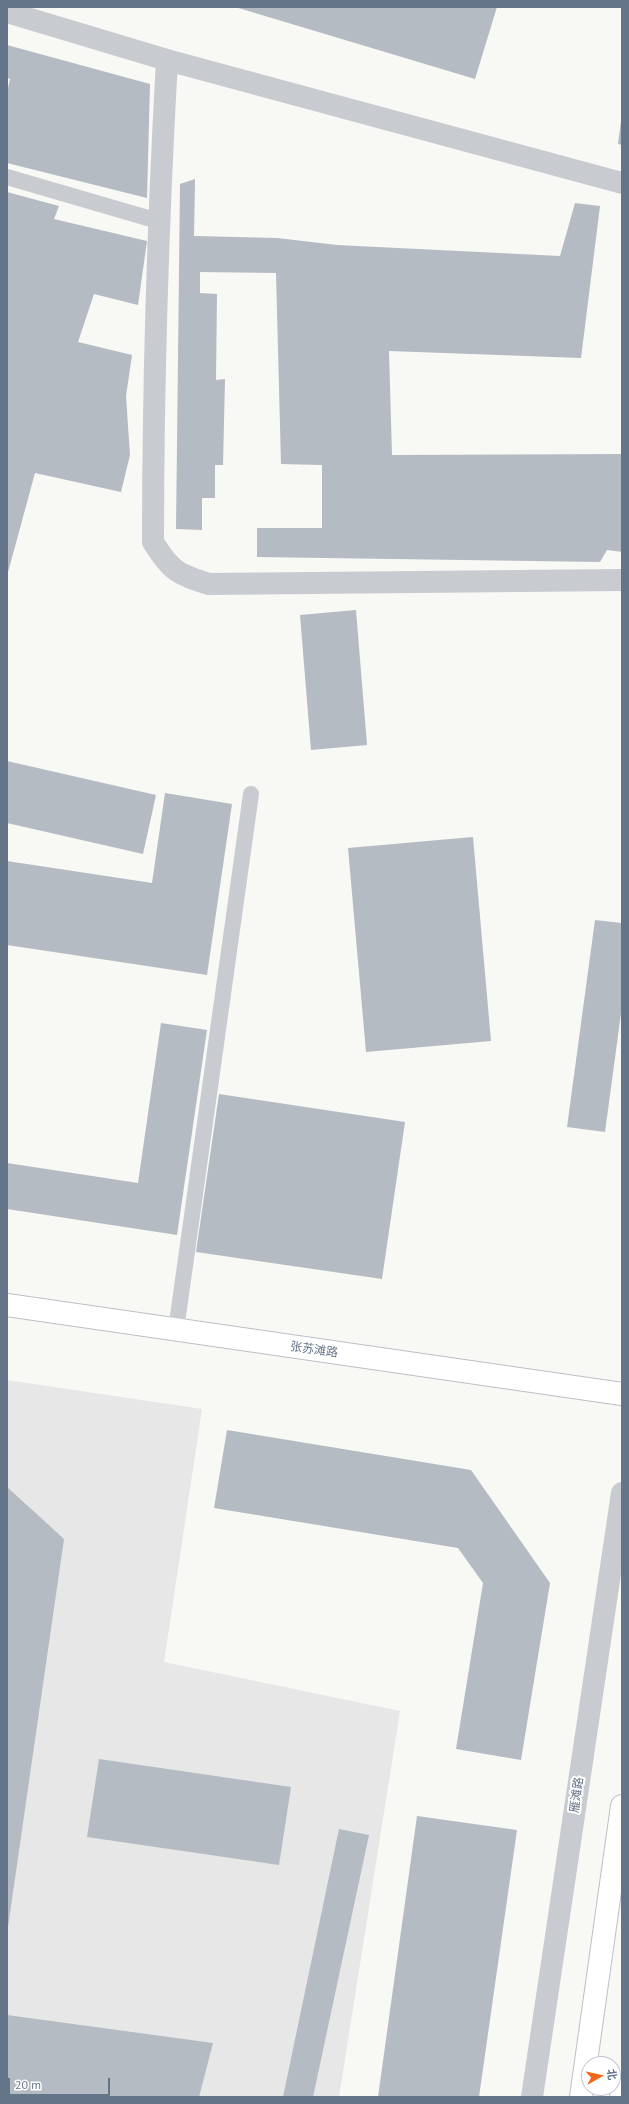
<!DOCTYPE html>
<html>
<head>
<meta charset="utf-8">
<style>
	body { margin:0 }
	#map { position:relative; width:629px; height:2104px; overflow:hidden; background:#f8f8f5; font-family:"PT Sans","Noto Sans SC",sans-serif }
	canvas { display:block }
	.frame { position:absolute; inset:0; border:8px solid #647489; pointer-events:none }
	.north { position:absolute; left:581px; top:2056px; width:40px; height:40px; box-sizing:border-box; background:#fff; border:1px solid #c1c7d0; border-radius:50%; rotate:82deg; font-size:11px; font-weight:700; line-height:16px; text-align:center; color:#647489 }
	.north::after { content:''; display:block; margin:auto; width:14px; height:18px; background:#f56518; clip-path:polygon(50% 0,100% 100%,50% 72%,0 100%) }
	.scale { position:absolute; left:8px; top:2078px; width:102px; height:18px; box-sizing:border-box; border:2px solid #647489; border-top:0; padding-left:5px; font-size:12px; line-height:14px; white-space:nowrap; color:#647489; -webkit-text-stroke:3px #fff; paint-order:stroke }
</style>
</head>
<body>
<div id="map">
<canvas width="629" height="2104"></canvas>
<div class="frame"></div>
<div class="north">北</div>
<div class="scale">20 m</div>
</div>
<script>
const context = document.querySelector('canvas').getContext('2d');
context.lineJoin = 'round';
function paint(path, color) {
  context.fillStyle = color;
  context.fill(path, 'evenodd');
}
function stroke(path, color, width, dash) {
  context.strokeStyle = color;
  context.lineWidth = width;
  context.lineCap = dash ? 'butt' : 'round';
  context.setLineDash(dash || []);
  context.stroke(path);
}
function drawText(font, color, halo, rows, align = 'center') {
  context.font = font + ' "PT Sans","Noto Sans SC",sans-serif';
  context.lineWidth = 4;
  context.setLineDash([]);
  context.textBaseline = 'middle';
  context.strokeStyle = halo;
  context.fillStyle = color;
  for (const [text, x, y, turn = 0] of rows) {
    context.save();
    context.translate(x, y);
    context.rotate((+turn || 0) * Math.PI / 180);
    context.textAlign = isNaN(turn) ? turn : align;
    if (halo) context.strokeText(text, 0, 0);
    context.fillText(text, 0, 0);
    context.restore();
  }
}
paint(new Path2D(`
	M 7,1380 L 202,1409 L 164,1662 L 400,1711 L 339,2097 L 7,2097 Z`), '#e6e7e6');
paint(new Path2D(`
	M 235,7 L 497,7 L 475,79 Z
	M 7,45 L 150,84 L 147,198 L 7,163 L 7,93 L 10,79 L 7,78 Z
	M 621,121 L 622,121 L 622,145 L 618,144 Z
	M 195,179 L 194,236 L 277,238 L 337,245 L 560,256 L 575,203 L 600,206 L 581,358 L 389,351 L 392,455 L 622,454 L 622,552 L 607,550 L 600,562 L 257,557 L 257,528 L 322,528 L 322,465 L 281,464 L 276,273 L 200,272 L 200,293 L 217,294 L 216,380 L 225,379 L 223,465 L 215,465 L 215,498 L 202,498 L 202,530 L 176,529 L 180,184 Z
	M 7,192 L 59,206 L 54,219 L 147,241 L 138,305 L 94,294 L 78,342 L 132,355 L 126,396 L 130,455 L 121,492 L 35,473 L 7,576 Z
	M 356,610 L 367,745 L 311,750 L 300,615 Z
	M 7,761 L 156,795 L 143,854 L 7,823 Z
	M 165,793 L 232,804 L 207,975 L 7,945 L 7,861 L 152,883 Z
	M 473,837 L 491,1041 L 366,1052 L 348,848 Z
	M 595,920 L 622,923 L 622,1006 L 605,1132 L 567,1127 Z
	M 161,1023 L 207,1030 L 177,1235 L 7,1209 L 7,1163 L 138,1183 Z
	M 219,1094 L 405,1122 L 382,1279 L 196,1252 Z
	M 227,1430 L 471,1470 L 550,1583 L 521,1760 L 456,1749 L 483,1583 L 458,1548 L 214,1508 Z
	M 7,1487 L 64,1539 L 8,1927 L 7,1926 Z
	M 99,1759 L 291,1787 L 279,1865 L 87,1837 Z
	M 417,1816 L 517,1830 L 479,2097 L 378,2097 Z
	M 339,1829 L 369,1835 L 313,2097 L 283,2097 Z
	M 7,2015 L 213,2043 L 199,2097 L 7,2097 Z`), '#b5bbc2');
const secondary = new Path2D(`
	M 7,1305 L 622,1394
	M 581,2097 L 622,1806
	M 621,2097 L 622,2090`);
stroke(secondary, '#bcc0c6', 24);
stroke(new Path2D(`
	M 7,177 L 158,221
	M 176,1330 L 251,794`), '#c8cbcf', 16);
stroke(new Path2D(`
	M 7,12 L 167,60 L 622,183
	M 167,60 C 158,221 153,380 153,542 C 171,571 177,574 209,584 L 622,580
	M 532,2097 L 622,1493`), '#c8cbcf', 22);
stroke(secondary, '#fff', 22);
drawText('12px', '#647489', '#fff', [
	["张苏滩路",314,1350,8],
	["雁滩路",577,1795,-82]
]);
</script>
</body>
</html>
